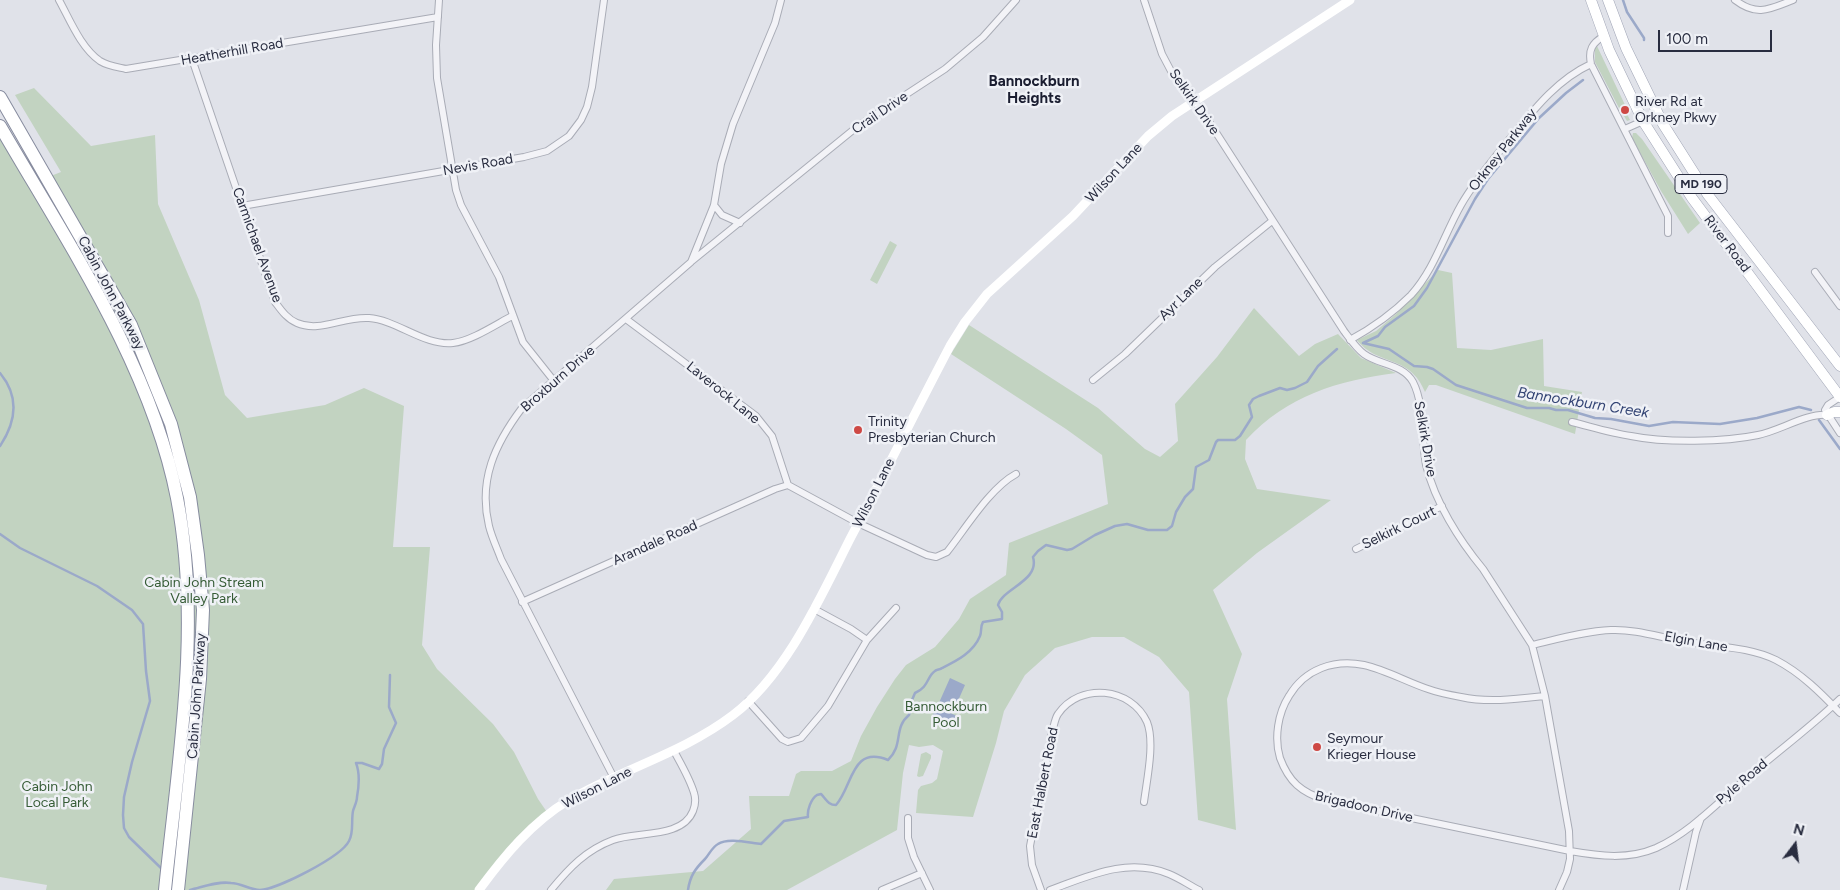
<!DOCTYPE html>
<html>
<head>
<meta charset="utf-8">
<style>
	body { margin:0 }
	#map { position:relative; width:1840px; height:890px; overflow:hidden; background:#e0e2e9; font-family:Figtree,sans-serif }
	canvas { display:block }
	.north { position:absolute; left:1770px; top:820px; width:50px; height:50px; -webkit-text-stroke:4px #eff1f6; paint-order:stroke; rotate:15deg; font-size:14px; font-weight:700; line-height:20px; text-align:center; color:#292d40 }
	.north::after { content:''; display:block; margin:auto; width:18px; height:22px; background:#292d40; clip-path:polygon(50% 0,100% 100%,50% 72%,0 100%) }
	.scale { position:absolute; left:1658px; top:30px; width:114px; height:22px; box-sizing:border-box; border:2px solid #292d40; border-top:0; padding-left:6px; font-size:15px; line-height:18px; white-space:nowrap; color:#292d40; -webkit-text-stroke:4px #eff1f6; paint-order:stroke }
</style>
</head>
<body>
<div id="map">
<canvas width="1840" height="890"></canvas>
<div class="north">N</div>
<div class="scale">100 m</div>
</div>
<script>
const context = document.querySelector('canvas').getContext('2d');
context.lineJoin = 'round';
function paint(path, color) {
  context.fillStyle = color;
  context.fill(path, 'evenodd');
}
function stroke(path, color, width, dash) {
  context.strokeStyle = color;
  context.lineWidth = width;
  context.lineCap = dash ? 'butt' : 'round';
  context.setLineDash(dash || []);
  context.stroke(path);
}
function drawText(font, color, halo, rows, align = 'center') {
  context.font = font + ' Figtree,sans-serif';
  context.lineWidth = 5;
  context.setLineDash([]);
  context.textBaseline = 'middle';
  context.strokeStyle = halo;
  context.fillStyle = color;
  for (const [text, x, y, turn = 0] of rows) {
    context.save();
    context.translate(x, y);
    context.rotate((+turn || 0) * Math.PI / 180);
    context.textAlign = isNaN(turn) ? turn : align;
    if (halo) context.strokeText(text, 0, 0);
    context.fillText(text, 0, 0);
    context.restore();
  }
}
paint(new Path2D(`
	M 1597,46 L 1626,107 L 1624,108 L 1630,120 L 1627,121 L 1619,108 L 1595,62 L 1595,48 Z
	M 34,88 L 91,146 L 155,135 L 158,204 L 199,300 L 225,395 L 247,418 L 325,405 L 364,388 L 404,406 L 393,547 L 430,547 L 422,645 L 437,669 L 493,724 L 514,752 L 538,799 L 549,815 L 479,890 L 46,890 L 47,885 L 0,877 L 0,126 L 33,183 L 61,172 L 15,95 Z
	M 1633,133 L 1636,133 L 1642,139 L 1700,223 L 1688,234 L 1661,191 L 1632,138 Z
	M 890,241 L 897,245 L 877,284 L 870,280 Z
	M 1438,270 L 1452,273 L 1457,348 L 1491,350 L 1543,339 L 1544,386 L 1582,392 L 1575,434 L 1436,385 L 1429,385 L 1425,392 C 1410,354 1378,367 1357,340 L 1376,331 L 1396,314 Z
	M 1254,308 L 1299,356 L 1315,344 L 1338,334 L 1361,358 L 1396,373 C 1337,381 1288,395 1246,440 L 1245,459 L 1257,489 L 1331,500 L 1257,553 L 1213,590 L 1242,654 L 1227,699 L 1236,830 L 1198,820 L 1189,692 L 1159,657 L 1124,637 L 1092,637 L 1055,648 L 1025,675 L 1004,711 L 996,743 L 973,817 L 916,813 L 918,790 L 921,786 L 932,783 L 937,779 L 943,751 L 933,745 L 919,747 L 909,745 L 903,773 L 897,830 L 787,890 L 606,890 L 614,879 L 703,871 L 751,829 L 749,796 L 789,796 L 796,774 L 801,771 L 832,771 L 851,761 L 861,736 L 877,707 L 895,679 L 906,665 L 935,647 L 959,619 L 970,599 L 1006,575 L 1009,543 L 1108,504 L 1102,455 L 1066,429 L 951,354 L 969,325 L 1098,408 L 1145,449 L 1160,457 L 1178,441 L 1175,404 L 1217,357 Z
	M 926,752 L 931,755 L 931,758 L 923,776 L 919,777 L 917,776 L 921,754 Z`), '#c2d3c1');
paint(new Path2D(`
	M 950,678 L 965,685 L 953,712 L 938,705 Z
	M 936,707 L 957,716 L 952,728 L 931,719 Z`), '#9ba9c9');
stroke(new Path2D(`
	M 1623,0 L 1627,12 L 1644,38 L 1644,40
	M 1363,343 L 1389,349 L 1414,366 L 1427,367 L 1433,369 L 1456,385 L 1527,408 L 1549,408 L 1556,410 L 1568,410 L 1595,418 L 1611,419 L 1649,426 L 1673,422 L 1720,424 L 1757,418 L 1799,407 L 1811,410
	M 1363,343 L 1378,336 L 1385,327 L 1414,306 L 1427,288 L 1475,199 L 1488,179 L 1539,118 L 1566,93 L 1583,80
	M 0,373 C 20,397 16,422 0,446
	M 1819,420 L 1840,449
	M 0,534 L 20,548 L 97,586 L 132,610 L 143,624 L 146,671 L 150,701 L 132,762 L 124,797 L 123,815 L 124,828 L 129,837 L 163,870
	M 190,890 C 203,887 217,881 231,883 C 241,883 250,890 260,890 C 278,889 341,857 349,841 C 354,832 351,822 353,811 C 354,807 357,802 357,797 C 359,786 360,773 356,763 L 362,763 L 379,769 L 382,764 L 384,749 L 396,723 L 389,707 L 390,675
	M 688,890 C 690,876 695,869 705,859 C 709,855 712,847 718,844 C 728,837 750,843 761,844 L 784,821 L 808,817 C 807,810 811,799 817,795 L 821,794 C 826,799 828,805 836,805 C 853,786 851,745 888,760 C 904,745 893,728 909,715 L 912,700 L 915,693 C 929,687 927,676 935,671 C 937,669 940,670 942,668 C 956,661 973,653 980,636 C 982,631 980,627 983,622 L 1002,619 L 1002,612 L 998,605 C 1003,588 1040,581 1033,557 L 1038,551 L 1046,545 L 1067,550 L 1072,549 L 1095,535 L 1115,526 L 1127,524 L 1148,530 L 1167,530 L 1172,526 L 1176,512 L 1185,497 L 1193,489 L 1196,467 L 1209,460 L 1216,442 L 1218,440 L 1235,440 L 1240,436 L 1252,417 L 1249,405 L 1253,399 L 1259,396 L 1280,388 L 1287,390 L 1295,388 L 1307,382 L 1318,366 L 1337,349`), '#9ba9c9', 2.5);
const street = new Path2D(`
	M 59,0 C 70,20 81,48 100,61 C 108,66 117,67 126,69 L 438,17
	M 439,0 L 436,45 L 437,78 L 456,190 L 461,205 L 499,277 L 523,342 L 554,381
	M 1144,0 L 1162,54 L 1172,73 L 1206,117 L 1344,331 C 1350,339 1356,348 1364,354 C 1379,365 1403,364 1413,382 C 1425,405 1421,440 1426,465 C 1435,502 1459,540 1483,569 L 1532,645 L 1545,696 L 1569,831 L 1570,859 L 1567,872 L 1559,890
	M 1735,0 C 1757,17 1770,9 1793,0
	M 1604,36 C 1592,43 1588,50 1591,64 L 1668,216 L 1668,233
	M 192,59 L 275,302 C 281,310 287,319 297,323 C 320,333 344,316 369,318 C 397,320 424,346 453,343 C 471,341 495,325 512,316
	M 1625,129 L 1643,121
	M 714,205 L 722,215 L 740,223
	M 242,206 L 524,157 L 547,151 L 569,136 L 581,120 L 587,107 L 592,87 L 604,0
	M 692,261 L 858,126 L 945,69 L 983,37 L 1016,0
	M 1815,272 L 1840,306
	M 626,319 L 756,416 L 772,436 L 788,485 L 858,523 L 927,555 L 936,557 L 947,552 C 966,528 990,488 1016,474
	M 1350,340 C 1372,328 1393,313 1411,295 C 1434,270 1444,235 1461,205 C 1474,182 1491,162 1508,141 C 1532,112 1556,80 1591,64
	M 1093,380 L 1125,354 L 1215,267 L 1272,221
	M 1840,397 L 1828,405 L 1825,410 L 1840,433
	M 1572,422 C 1592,427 1611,433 1631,436 C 1665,443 1725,442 1758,435 C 1779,431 1807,413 1827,415
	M 1356,549 L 1442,506
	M 522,602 L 775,489 L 788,485
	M 814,609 L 851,629 L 867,640
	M 1532,645 C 1558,639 1585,631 1611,630 C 1635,629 1659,637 1682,641 C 1712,647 1748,646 1776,660 C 1801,673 1821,693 1840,713
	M 1545,696 C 1518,699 1488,703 1461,697 C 1450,695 1439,693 1428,689 C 1407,682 1386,670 1364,665 C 1334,659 1305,669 1289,696 C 1278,713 1274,738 1280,758 C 1289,782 1301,792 1325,800 L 1570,851 C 1599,856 1628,860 1656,848 C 1691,832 1718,802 1747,778 C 1778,751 1811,727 1840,699
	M 748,701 L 782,739 L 788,742 L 801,738 L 828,706 L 867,640 L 896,608
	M 614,778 L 501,559 C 497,548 492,538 489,526 C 478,480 495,444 522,408 L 691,262 L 714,205 L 721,164 L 733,124 L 775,23 L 781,0
	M 908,818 L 908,838 L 914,857 L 930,890
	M 551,890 C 569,868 586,850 613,840 C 636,831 682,839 693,811 C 695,806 696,799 694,793 C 690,779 681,764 674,751
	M 882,890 L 922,873
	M 1041,890 L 1032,865 L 1030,846 L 1052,732 C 1054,726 1055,718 1058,714 C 1080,682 1131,687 1147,722 C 1155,742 1147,779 1144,802
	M 1050,890 C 1089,876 1127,857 1169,874 C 1179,878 1189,885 1199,890
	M 1683,890 L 1696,832 L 1701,818`);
const primary = new Path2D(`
	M 1591,0 L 1609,50 L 1643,121 L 1692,198 L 1840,397
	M 1608,0 L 1626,48 L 1663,124 L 1708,195 L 1840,366
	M 1827,415 L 1834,412 L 1840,412`);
const highway = new Path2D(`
	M 0,97 L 131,325 L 171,424 L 190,497 L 198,555 L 203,610 L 200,679 L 178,890
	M 0,126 C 67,242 151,365 177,498 C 202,627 178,761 165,890`);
stroke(street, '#a9acb6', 8);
stroke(primary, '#9fa4b5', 11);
stroke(highway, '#878c9f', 14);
stroke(street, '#f3f3f7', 6);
stroke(new Path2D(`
	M 479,890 C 504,856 532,822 569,800 C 622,769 683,753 733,715 C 787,674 821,596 851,537 C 885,473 917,409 950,346 L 965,322 L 987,294 L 1073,216 L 1148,136 L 1172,116 L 1350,0`), '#fff', 9);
stroke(primary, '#fff', 10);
stroke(highway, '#fff', 12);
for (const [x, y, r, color] of [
	[1625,110,5,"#ce4945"],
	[858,430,5,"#ce4945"],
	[1317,747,5,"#ce4945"]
]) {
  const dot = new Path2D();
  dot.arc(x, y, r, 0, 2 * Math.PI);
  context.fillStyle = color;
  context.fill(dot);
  stroke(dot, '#eff1f6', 2);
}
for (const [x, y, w] of [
	[1701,184,52]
]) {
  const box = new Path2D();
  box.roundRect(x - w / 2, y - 9.5, w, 19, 4);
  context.fillStyle = '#eff1f6';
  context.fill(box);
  stroke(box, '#292d40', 1);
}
drawText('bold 12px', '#292d40', null, [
	["MD 190",1701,184]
]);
drawText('14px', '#292d40', '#eff1f6', [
	["Heatherhill Road",232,52,-10],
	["Selkirk Drive",1194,102,55],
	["Crail Drive",880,113,-34],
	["Orkney Parkway",1503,150,-52],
	["Nevis Road",478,165,-10],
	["Wilson Lane",1114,173,-47],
	["River Road",1727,244,53],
	["Carmichael Avenue",257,245,70],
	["Cabin John Parkway",111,293,62],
	["Ayr Lane",1181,299,-44],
	["Broxburn Drive",558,379,-41],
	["Laverock Lane",723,393,39],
	["Selkirk Drive",1425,439,80],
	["Wilson Lane",874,493,-63],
	["Selkirk Court",1399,528,-26],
	["Arandale Road",655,543,-24],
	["Elgin Lane",1696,642,10],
	["Cabin John Parkway",197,696,-86],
	["Pyle Road",1742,782,-40],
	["East Halbert Road",1043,783,-79],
	["Wilson Lane",597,788,-27],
	["Brigadoon Drive",1364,807,13]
]);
drawText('14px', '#292d40', '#eff1f6', [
	["River Rd at",1635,102],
	["Orkney Pkwy",1635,118],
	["Trinity",868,422],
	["Presbyterian Church",868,438],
	["Seymour",1327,739],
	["Krieger House",1327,755]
], 'left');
drawText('14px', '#365c36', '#eff1f6', [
	["Cabin John Stream",204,583],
	["Valley Park",204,599],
	["Bannockburn",946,707],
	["Pool",946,723],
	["Cabin John",57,787],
	["Local Park",57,803]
]);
drawText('bold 15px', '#1b1e31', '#eff1f6', [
	["Bannockburn",1034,82],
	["Heights",1034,99]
]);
drawText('italic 15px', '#334474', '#eff1f6', [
	["Bannockburn Creek",1583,403,9]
]);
</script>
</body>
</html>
